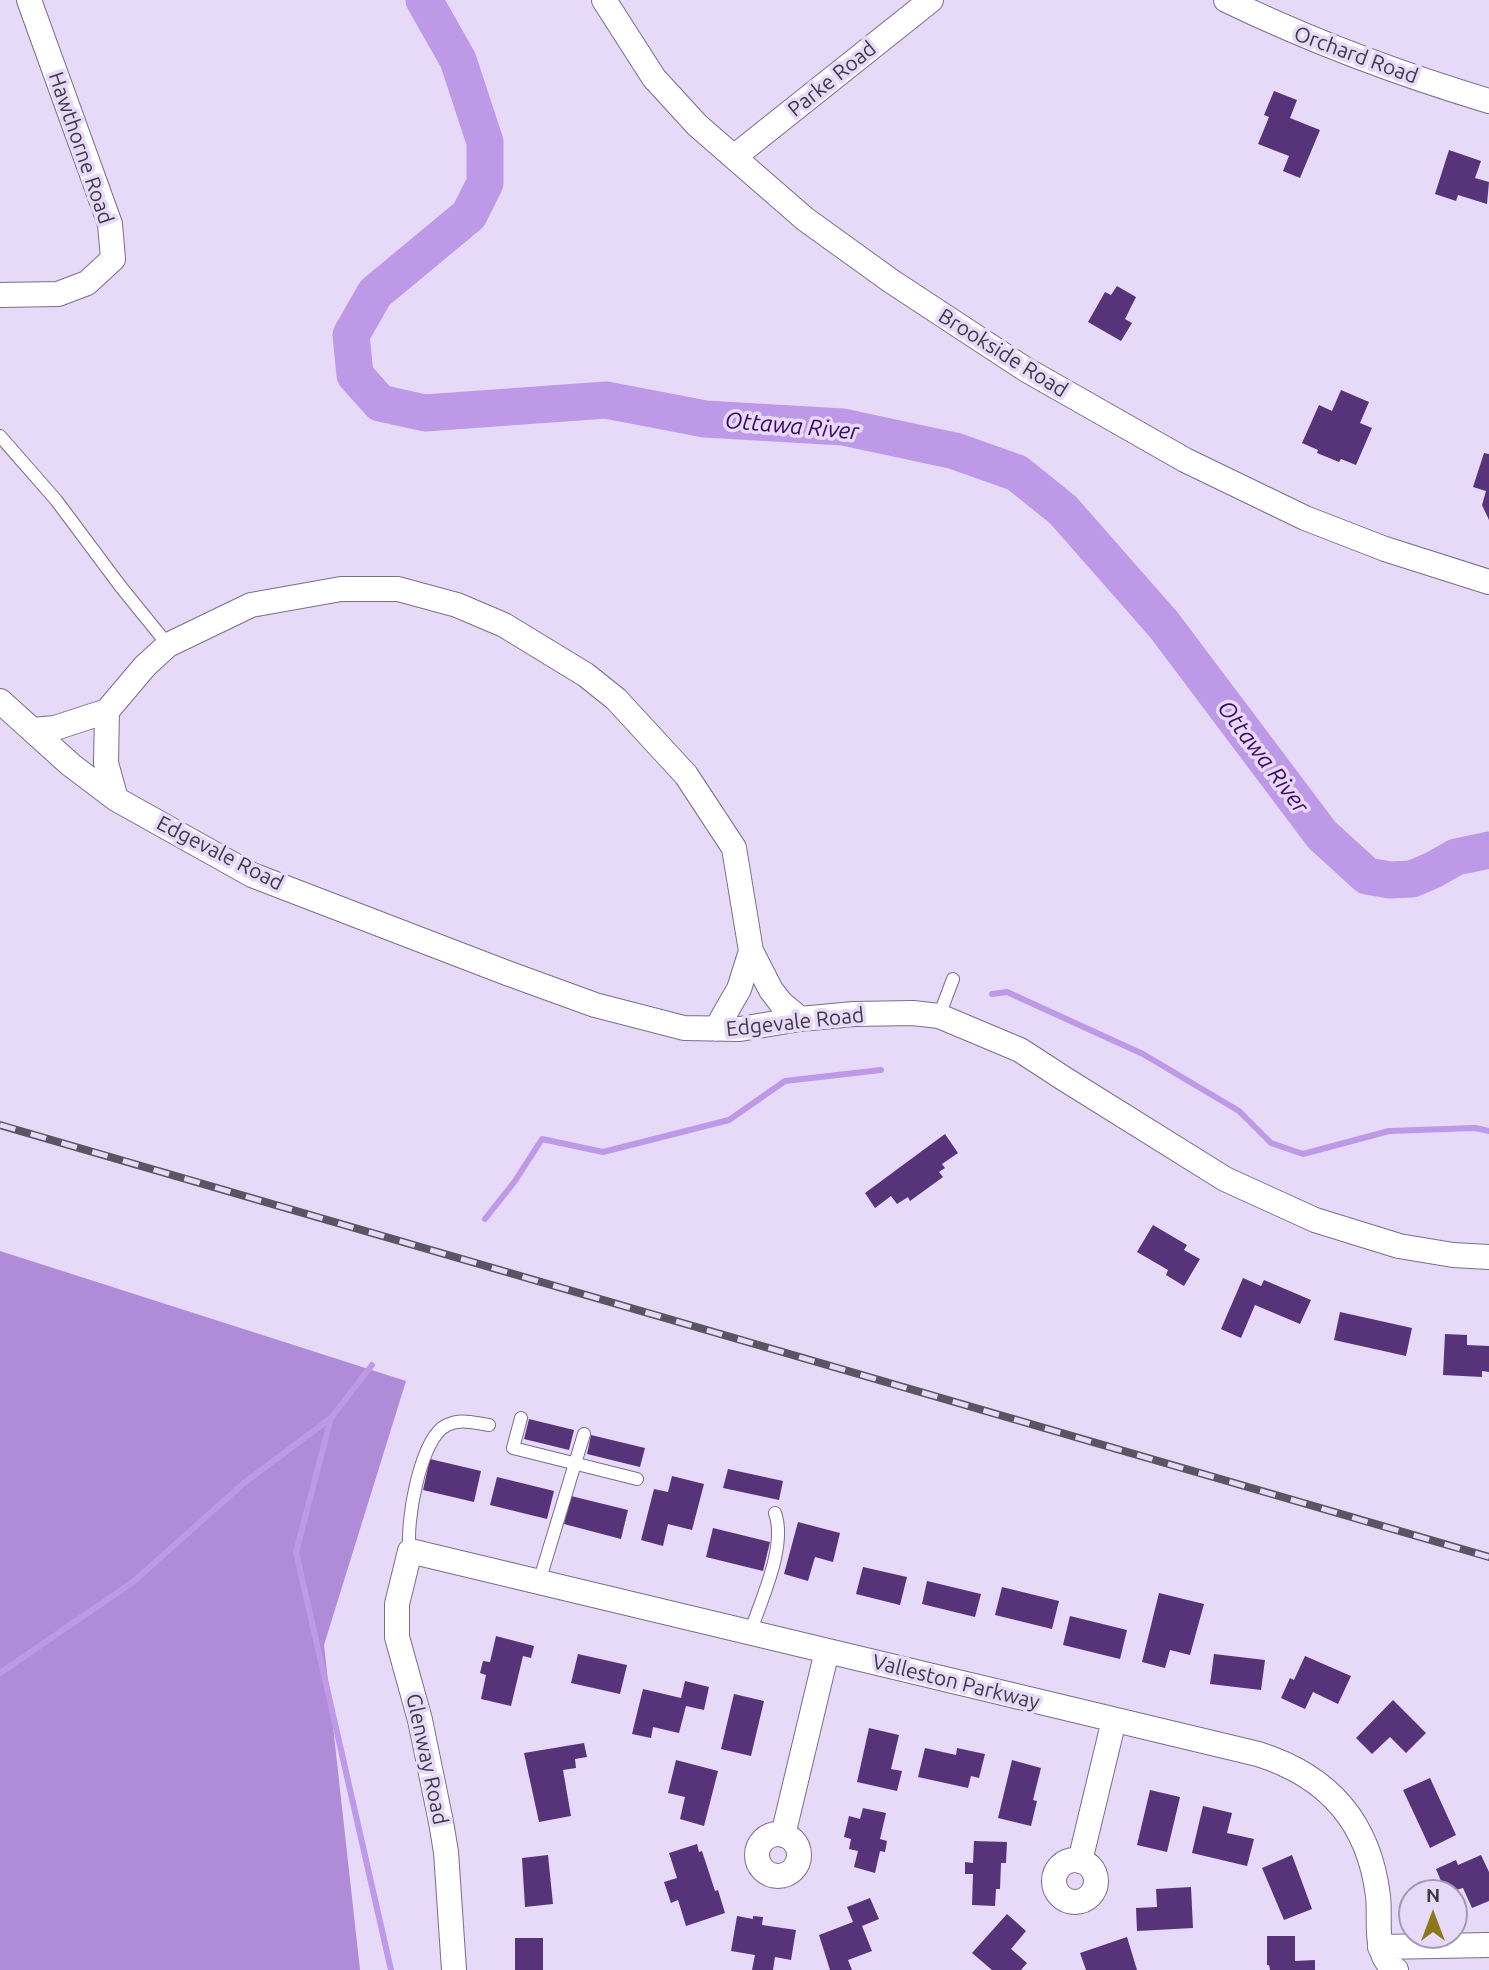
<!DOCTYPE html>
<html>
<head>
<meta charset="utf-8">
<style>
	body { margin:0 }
	#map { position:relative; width:1489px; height:1970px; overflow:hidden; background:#e7daf8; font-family:Ubuntu,sans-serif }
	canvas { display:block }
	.north { position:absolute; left:1398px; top:1879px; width:70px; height:70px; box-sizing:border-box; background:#e7daf8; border:2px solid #a39ab0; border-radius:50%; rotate:0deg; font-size:19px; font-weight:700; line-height:28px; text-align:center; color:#3e3945 }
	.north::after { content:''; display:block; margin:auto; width:24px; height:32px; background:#8c771b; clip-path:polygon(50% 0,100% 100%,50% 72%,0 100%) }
</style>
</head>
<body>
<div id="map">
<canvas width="1489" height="1970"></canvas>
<div class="north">N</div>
</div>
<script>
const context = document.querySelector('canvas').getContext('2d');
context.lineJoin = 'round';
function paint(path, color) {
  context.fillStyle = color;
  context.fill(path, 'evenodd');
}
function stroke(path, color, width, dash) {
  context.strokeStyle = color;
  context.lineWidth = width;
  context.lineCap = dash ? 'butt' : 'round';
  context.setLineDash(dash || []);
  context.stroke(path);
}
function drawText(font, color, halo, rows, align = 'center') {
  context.font = font + ' Ubuntu,sans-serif';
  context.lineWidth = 7;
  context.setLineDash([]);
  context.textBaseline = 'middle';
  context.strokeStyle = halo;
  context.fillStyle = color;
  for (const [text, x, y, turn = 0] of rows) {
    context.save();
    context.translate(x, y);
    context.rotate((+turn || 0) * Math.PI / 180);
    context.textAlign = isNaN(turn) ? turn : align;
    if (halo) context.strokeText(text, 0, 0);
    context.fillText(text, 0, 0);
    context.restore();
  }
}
paint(new Path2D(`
	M 0,1251 L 406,1381 L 324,1645 L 360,1970 L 0,1970 Z`), '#af8bd8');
stroke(new Path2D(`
	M 992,994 L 1007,992 L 1143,1054 L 1239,1111 L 1271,1143 L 1303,1154 L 1389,1131 L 1475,1128 L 1489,1131
	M 485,1219 L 515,1181 L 542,1139 L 603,1152 L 729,1120 L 785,1081 L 881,1070
	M 372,1365 L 331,1418 L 296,1552 L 391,1970
	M 0,1673 L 133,1582 L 244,1483 L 331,1418`), '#bd99e7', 6);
stroke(new Path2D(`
	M 424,0 L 458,60 L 485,142 L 485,183 L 469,215 L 375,293 L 351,335 L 355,375 L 380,403 L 425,413 L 606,400 L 705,419 L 843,427 L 955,451 L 1017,473 L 1063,510 L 1164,625 L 1322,835 L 1367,876 L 1390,880 L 1412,879 L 1433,870 L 1456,857 L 1489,850`), '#bd99e7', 37);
paint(new Path2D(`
	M 1274,91 L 1297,100 L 1290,118 L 1320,130 L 1300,178 L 1283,171 L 1289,156 L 1258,144 L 1269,117 L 1264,115 Z
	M 1449,150 L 1481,161 L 1475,178 L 1489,182 L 1487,204 L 1458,195 L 1456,201 L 1435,194 Z
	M 1117,286 L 1136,297 L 1125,319 L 1132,323 L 1121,341 L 1088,322 L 1105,292 L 1111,295 Z
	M 1341,390 L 1369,402 L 1360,423 L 1372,428 L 1356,465 L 1341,459 L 1339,462 L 1317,453 L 1318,450 L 1302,443 L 1319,405 L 1332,411 Z
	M 1484,453 L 1489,454 L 1489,520 L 1482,505 L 1486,491 L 1473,487 Z
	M 945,1134 L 958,1153 L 942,1164 L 945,1168 L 939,1172 L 943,1177 L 910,1201 L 908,1197 L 897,1204 L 891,1196 L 875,1208 L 865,1193 Z
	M 1153,1225 L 1187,1245 L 1184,1250 L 1200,1259 L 1184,1286 L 1166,1275 L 1168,1270 L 1137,1252 Z
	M 1243,1278 L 1261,1286 L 1264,1280 L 1311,1300 L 1300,1324 L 1255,1305 L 1241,1338 L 1221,1329 Z
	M 1340,1312 L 1412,1328 L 1406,1356 L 1334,1340 Z
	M 1445,1334 L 1467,1335 L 1467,1345 L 1489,1346 L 1489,1372 L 1482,1371 L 1482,1377 L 1443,1375 Z
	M 529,1419 L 574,1430 L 569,1450 L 524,1439 Z
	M 591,1435 L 645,1448 L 640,1467 L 587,1454 Z
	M 430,1459 L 481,1471 L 474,1502 L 423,1490 Z
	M 728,1469 L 783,1481 L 779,1500 L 723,1488 Z
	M 672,1476 L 704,1484 L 692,1530 L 668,1524 L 663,1546 L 641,1540 L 654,1489 L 668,1492 Z
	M 497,1477 L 554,1491 L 547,1519 L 490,1505 Z
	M 571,1496 L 628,1510 L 621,1539 L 564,1524 Z
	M 798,1522 L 840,1533 L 833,1562 L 815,1557 L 808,1581 L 784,1574 Z
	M 713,1528 L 770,1542 L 763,1571 L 706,1557 Z
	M 863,1567 L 907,1577 L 900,1605 L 856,1594 Z
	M 927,1581 L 981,1594 L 975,1617 L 922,1604 Z
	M 1002,1587 L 1059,1601 L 1052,1629 L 995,1615 Z
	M 1159,1593 L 1204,1604 L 1190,1655 L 1170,1650 L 1165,1668 L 1142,1662 Z
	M 1070,1616 L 1127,1630 L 1120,1659 L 1063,1645 Z
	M 496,1636 L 534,1646 L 531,1658 L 523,1656 L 511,1706 L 481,1699 L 486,1675 L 480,1673 L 483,1661 L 490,1662 Z
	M 578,1654 L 627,1665 L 620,1694 L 571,1683 Z
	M 1214,1654 L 1265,1660 L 1261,1690 L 1210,1684 Z
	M 1305,1656 L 1351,1676 L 1338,1704 L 1313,1692 L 1305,1709 L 1281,1698 L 1290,1678 L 1294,1680 Z
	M 685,1681 L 709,1687 L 704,1710 L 686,1706 L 679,1733 L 653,1727 L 651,1738 L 632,1734 L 643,1689 L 681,1698 Z
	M 734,1694 L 764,1701 L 751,1756 L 721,1749 Z
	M 1393,1700 L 1426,1733 L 1406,1753 L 1390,1737 L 1372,1754 L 1356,1738 Z
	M 869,1728 L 899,1735 L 891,1769 L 902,1771 L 897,1791 L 857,1782 Z
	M 584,1743 L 587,1757 L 575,1759 L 576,1768 L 563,1770 L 571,1816 L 539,1822 L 524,1753 Z
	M 925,1748 L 956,1755 L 957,1748 L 985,1754 L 979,1778 L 971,1776 L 968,1788 L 918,1777 Z
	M 676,1760 L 718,1771 L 704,1826 L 680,1819 L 685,1797 L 668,1793 Z
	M 1012,1760 L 1041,1768 L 1033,1800 L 1037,1801 L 1031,1826 L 998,1818 Z
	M 1430,1778 L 1456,1835 L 1430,1848 L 1403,1790 Z
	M 1150,1790 L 1180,1797 L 1167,1852 L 1137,1845 Z
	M 1203,1806 L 1232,1813 L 1227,1833 L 1254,1839 L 1247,1866 L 1192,1853 Z
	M 863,1808 L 886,1813 L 880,1839 L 887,1841 L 885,1852 L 880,1851 L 875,1873 L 854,1867 L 858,1851 L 849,1849 L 851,1839 L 844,1837 L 849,1816 L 860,1819 Z
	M 974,1841 L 1007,1842 L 1006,1863 L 1001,1863 L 1000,1889 L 996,1889 L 995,1906 L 972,1905 L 973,1874 L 965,1874 L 965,1862 L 973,1863 Z
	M 697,1844 L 699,1852 L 702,1851 L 715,1891 L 718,1890 L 725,1913 L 686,1926 L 678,1900 L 671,1903 L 664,1882 L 677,1878 L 669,1853 Z
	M 548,1855 L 553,1904 L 525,1907 L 522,1858 Z
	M 1292,1855 L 1312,1909 L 1284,1920 L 1262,1868 Z
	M 1481,1855 L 1489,1872 L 1489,1901 L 1472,1908 L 1463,1888 L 1446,1893 L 1436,1869 L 1456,1860 L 1458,1865 Z
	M 1191,1887 L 1193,1928 L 1137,1931 L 1136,1908 L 1157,1907 L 1156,1889 Z
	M 870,1898 L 879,1919 L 862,1926 L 872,1951 L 848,1960 L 852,1970 L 830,1970 L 819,1935 L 853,1922 L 847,1907 Z
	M 1007,1914 L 1026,1931 L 1011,1949 L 1027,1963 L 1021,1970 L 992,1970 L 972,1953 Z
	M 737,1916 L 753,1919 L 753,1916 L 763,1917 L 762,1925 L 796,1930 L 791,1960 L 775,1957 L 773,1970 L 752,1970 L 755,1955 L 731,1951 Z
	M 1267,1936 L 1295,1936 L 1295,1961 L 1315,1960 L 1315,1970 L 1270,1970 L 1269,1965 L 1267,1965 Z
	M 1127,1937 L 1137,1970 L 1086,1970 L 1080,1953 Z
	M 515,1938 L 543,1938 L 543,1970 L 515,1970 Z`), '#573479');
const service = new Path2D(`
	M 0,436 L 56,500 L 121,587 L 168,645
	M 939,1016 L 953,979
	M 521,1418 L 513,1448 L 637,1479
	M 410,1551 C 405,1525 420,1437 447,1425 C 461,1418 474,1423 489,1425
	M 539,1582 L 584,1434
	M 750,1633 C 761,1600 787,1546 775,1513`);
const minor = new Path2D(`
	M 604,0 L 654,78 L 697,125 L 805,219 L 891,281 L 1025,369 L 1185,460 L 1305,518 L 1385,549 L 1489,582
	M 1226,0 C 1311,41 1399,74 1489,101
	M 734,157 L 931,0
	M 0,295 L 58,294 L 87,283 L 113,259 L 110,224 L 29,0
	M 0,701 L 71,765 L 116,799 L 252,875 L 507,973 L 595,1005 L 684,1028 L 740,1029 L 800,1019 L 854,1014 L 913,1013 L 939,1016 L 1020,1050 L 1063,1078 L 1225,1179 L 1315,1220 L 1399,1246 L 1453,1255 L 1489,1257
	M 107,711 L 106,763 L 116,799
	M 33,730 L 55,728 L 107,711 L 145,666 L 168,645 L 251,605 L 341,589 L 398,589 L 457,605 L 504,625 L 586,675 L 616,699 L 686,775 L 734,848 L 751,951 L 771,990 L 781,1003 L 800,1019
	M 716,1029 L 739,989 L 751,951
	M757 1855a21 21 0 1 1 42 0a21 21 0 1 1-42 0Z
	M 783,1835 L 827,1651
	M1054 1881a21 21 0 1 1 42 0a21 21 0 1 1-42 0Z
	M 1080,1861 L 1114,1720
	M 1380,1947 L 1489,1945
	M 454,1970 L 446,1852 L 441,1822 L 420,1720 L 397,1637 L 397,1604 L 410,1551 L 1258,1754 C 1328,1776 1369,1822 1378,1896 C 1381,1921 1372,1954 1396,1970`);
stroke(service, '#7a6e89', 14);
stroke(minor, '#7a6e89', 26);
stroke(service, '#fff', 12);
stroke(minor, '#fff', 24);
const rail = new Path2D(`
	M 0,1125 L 1489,1557`);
stroke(rail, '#5b5463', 8);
stroke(rail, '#e7daf8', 5, [16]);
drawText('21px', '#3e3945', '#e7daf8', [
	["Orchard Road",1356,55,20],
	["Parke Road",832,79,-39],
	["Hawthorne Road",81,148,71],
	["Brookside Road",1003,353,32],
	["Edgevale Road",220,853,27],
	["Edgevale Road",795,1022,-6],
	["Valleston Parkway",956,1682,14],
	["Glenway Road",427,1759,78]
]);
drawText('italic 23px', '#400666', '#e7daf8', [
	["Ottawa River",792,426,5],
	["Ottawa River",1263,757,53]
]);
</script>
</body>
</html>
